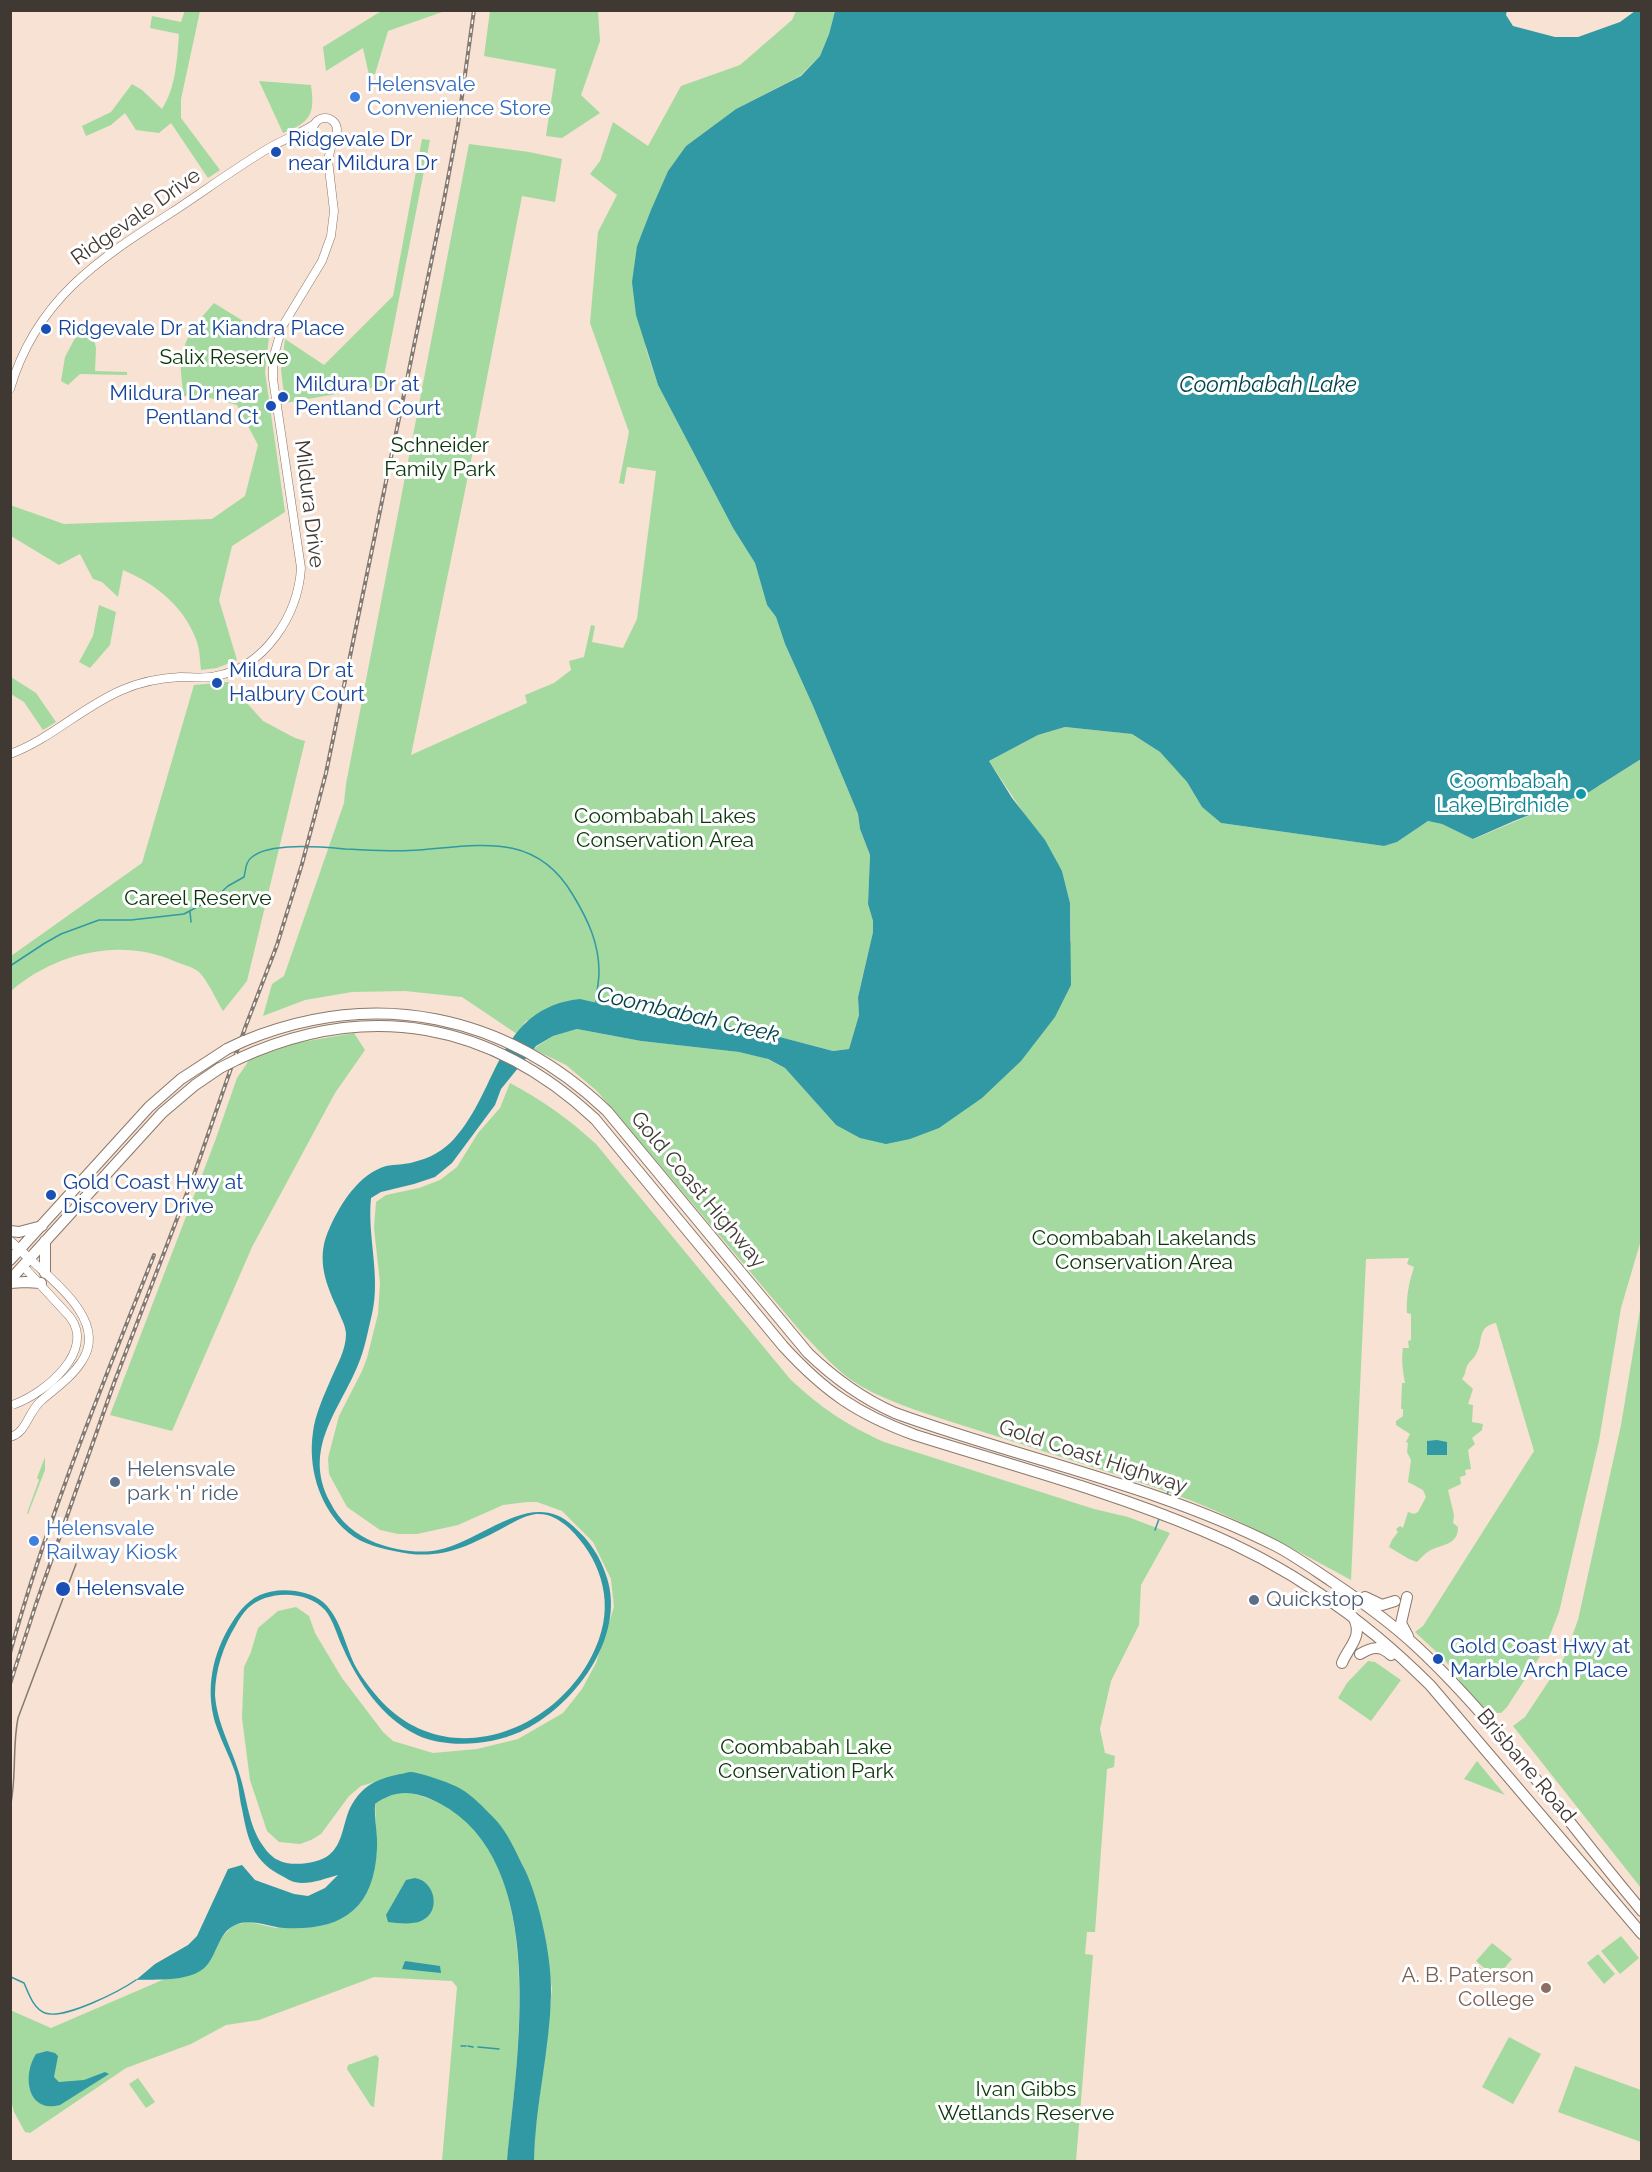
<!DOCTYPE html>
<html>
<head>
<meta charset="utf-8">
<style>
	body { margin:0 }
	#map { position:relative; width:1652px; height:2172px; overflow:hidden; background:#f7e2d3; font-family:Raleway,sans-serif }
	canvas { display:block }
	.frame { position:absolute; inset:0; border:12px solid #403833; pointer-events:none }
</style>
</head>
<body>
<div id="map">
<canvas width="1652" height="2172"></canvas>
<div class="frame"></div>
</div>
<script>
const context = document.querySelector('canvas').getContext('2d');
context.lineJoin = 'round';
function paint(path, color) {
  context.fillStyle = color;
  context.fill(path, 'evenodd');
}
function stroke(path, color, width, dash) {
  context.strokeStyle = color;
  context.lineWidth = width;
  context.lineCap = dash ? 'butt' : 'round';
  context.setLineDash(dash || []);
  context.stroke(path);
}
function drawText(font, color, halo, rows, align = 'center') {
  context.font = font + ' Raleway,sans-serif';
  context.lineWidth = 6;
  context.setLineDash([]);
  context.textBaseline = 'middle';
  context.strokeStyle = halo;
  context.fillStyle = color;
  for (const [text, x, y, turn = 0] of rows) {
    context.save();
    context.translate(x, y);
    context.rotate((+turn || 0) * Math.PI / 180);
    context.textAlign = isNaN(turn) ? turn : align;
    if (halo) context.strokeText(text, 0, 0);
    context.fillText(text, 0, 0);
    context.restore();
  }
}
paint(new Path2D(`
	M 185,10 L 200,11 L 181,99 L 181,118 L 220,170 L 208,178 L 171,123 L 159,133 L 136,130 L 125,113 L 111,125 L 86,136 L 82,126 L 111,112 L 132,84 L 142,90 L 162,109 C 176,87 177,60 179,34 L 150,28 L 152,16 L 181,22 Z
	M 383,10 L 445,11 L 388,31 L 375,74 L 369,75 L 363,48 L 326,71 L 323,47 Z
	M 490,11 L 598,11 L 600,41 L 581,95 L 600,113 L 562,138 L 546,136 L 556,69 L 484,56 Z
	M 796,11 L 835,11 L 829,34 L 820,56 L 800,76 L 736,109 L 686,146 L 668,171 L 637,246 L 646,349 L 658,385 L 733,528 L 755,563 L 767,605 L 776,617 L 785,644 L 813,706 L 858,814 L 860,829 L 870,855 L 868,904 L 873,921 L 873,932 L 858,996 L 859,1015 L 849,1049 L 833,1051 L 757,1031 L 728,1026 L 697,1026 L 638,1014 L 607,1004 L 526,1021 L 517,1034 L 462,997 L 405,991 L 352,992 L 305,1000 L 263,1016 L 272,984 L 284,976 L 344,803 L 346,784 L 469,144 L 529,152 L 562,159 L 555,202 L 522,196 L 468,476 L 411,755 L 527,703 L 525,695 L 554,683 L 571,670 L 569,661 L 584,657 L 591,625 L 595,626 L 592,642 L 623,648 L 637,619 L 656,471 L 627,467 L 624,484 L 619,483 L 629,432 L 590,323 L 598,232 L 617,195 L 590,174 L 600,161 L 613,122 L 648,146 L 681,86 L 740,65 L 792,20 Z
	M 259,81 L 311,85 C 315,114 311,122 283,133 Z
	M 422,139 L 430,140 L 382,386 L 285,403 L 281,370 L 285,339 L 324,365 L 393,296 Z
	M 214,303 L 269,337 L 265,372 L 285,512 L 232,546 L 219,600 L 237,660 L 217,668 L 201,670 C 200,661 200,651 197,642 C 185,607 156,584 123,570 L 118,597 L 102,582 L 93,579 L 80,554 L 59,565 L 11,536 L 10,505 L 64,524 L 212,519 L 245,496 L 258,445 L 237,405 L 206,397 L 183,396 C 183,385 180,373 181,362 C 183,338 199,320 214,303 Z
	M 90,322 L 96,348 L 95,371 L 127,372 L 127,375 L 80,374 L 68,385 L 61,381 L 65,357 L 83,323 Z
	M 99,605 L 116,612 L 110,645 L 90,668 L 79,662 L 93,636 Z
	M 11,677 L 36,693 L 56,722 L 43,730 L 24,702 L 11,694 Z
	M 228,682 L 263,721 L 295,738 L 305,741 L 247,981 L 223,1011 C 216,1000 208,981 199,972 C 193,967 181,964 174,961 C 119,937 54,954 11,991 L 11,956 L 142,863 L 194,685 Z
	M 1065,727 L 1132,734 L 1160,752 L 1187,782 L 1202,807 L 1221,823 L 1384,846 L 1397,842 L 1428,821 L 1442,824 L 1474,839 L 1599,786 L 1641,759 L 1641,1240 L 1621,1308 L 1599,1441 L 1559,1612 L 1544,1650 L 1507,1707 L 1501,1713 L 1482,1712 L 1445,1660 L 1415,1632 L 1423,1626 L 1534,1451 L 1496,1323 C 1476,1327 1484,1341 1476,1354 C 1474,1359 1469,1361 1467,1366 C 1465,1370 1466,1374 1462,1379 L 1473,1389 L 1468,1404 L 1473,1405 L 1472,1422 L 1483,1424 L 1482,1430 L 1472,1438 L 1475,1444 L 1468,1450 L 1471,1469 L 1465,1470 L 1466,1475 L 1460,1477 L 1461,1484 L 1448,1490 L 1454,1515 L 1453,1523 L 1458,1527 C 1458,1546 1441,1544 1429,1551 C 1424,1554 1421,1558 1417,1562 L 1409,1559 L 1389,1547 L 1392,1540 L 1398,1532 L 1396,1529 L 1400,1526 L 1403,1528 L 1408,1512 L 1414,1514 L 1418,1512 L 1426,1497 L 1423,1490 L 1408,1482 L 1411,1460 L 1407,1452 L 1408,1443 L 1406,1442 L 1410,1434 L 1396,1425 L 1396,1421 L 1403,1416 L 1403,1409 L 1401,1409 L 1402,1383 L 1405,1383 C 1403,1371 1401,1360 1403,1348 L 1409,1348 L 1408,1341 L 1411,1340 L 1411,1314 L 1407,1313 C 1406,1297 1409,1282 1414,1267 L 1407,1264 L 1409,1258 L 1366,1259 L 1351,1580 C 1292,1548 1235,1516 1171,1493 C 1107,1471 1042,1451 977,1430 C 938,1417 895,1406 859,1385 C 837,1372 820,1351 802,1333 L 597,1091 L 566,1065 L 533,1049 L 553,1036 L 577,1029 L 641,1041 L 739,1052 L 765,1058 L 785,1068 L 836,1125 L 1071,941 L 1070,903 L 1062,871 L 989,761 L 1038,735 Z
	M 354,1033 L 365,1050 L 335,1093 L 252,1247 L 172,1431 L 110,1415 L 215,1141 L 237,1078 L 250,1059 L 296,1043 Z
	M 510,1083 C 542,1100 569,1119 596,1144 L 790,1379 C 821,1408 845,1424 884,1442 L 1094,1509 L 1128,1517 L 1170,1533 L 1141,1585 L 1139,1625 L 1111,1681 L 1100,1729 L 1105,1753 L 1115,1756 L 1114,1767 L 1107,1769 L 1095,1932 L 1087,1932 L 1085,1954 L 1093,1955 L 1076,2161 L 534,2161 L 535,2136 L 552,1989 L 539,1913 L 477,1811 L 375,1782 L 361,1786 L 349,1796 L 321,1834 L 311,1840 L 300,1844 L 279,1842 L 267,1831 L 250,1780 L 242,1718 L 244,1667 L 251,1652 L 258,1628 L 278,1611 L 296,1607 L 309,1616 L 315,1633 L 342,1678 L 383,1732 L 393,1741 L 433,1753 L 477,1749 L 518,1739 L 563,1713 L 582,1689 L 596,1663 L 614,1607 L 611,1579 L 593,1542 L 562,1511 L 537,1502 L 527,1502 L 503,1505 L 458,1525 L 417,1534 L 398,1534 L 380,1530 L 347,1507 L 329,1474 L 328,1458 L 339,1416 L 362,1371 L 367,1358 L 378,1314 L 380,1283 L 374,1228 L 376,1202 L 386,1195 L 419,1188 L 440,1180 L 457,1167 L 478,1133 L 500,1108 Z
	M 1641,1304 L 1641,1888 L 1513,1726 L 1525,1717 L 1564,1658 L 1578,1620 L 1621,1425 Z
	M 45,1457 L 45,1470 L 28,1514 L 27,1513 L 39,1480 L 37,1478 Z
	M 1368,1661 L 1375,1662 L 1401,1680 L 1371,1721 L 1338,1698 L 1347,1683 Z
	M 1477,1761 L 1505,1795 L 1464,1779 Z
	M 404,1791 C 421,1796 440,1801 455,1811 C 546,1876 517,2066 507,2161 L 442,2161 L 457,1987 L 452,1981 L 374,1977 L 259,2020 L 226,2025 L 191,2044 L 126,2068 L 30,2133 L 25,2132 L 14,2112 L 11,2100 L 10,2010 L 51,2028 L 167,1978 L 187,1976 L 233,1925 L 249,1922 L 276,1928 L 366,1893 L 373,1874 L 377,1850 L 375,1804 L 387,1796 Z
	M 1621,1936 L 1639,1958 L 1620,1974 L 1601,1951 Z
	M 1492,1943 L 1512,1959 L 1496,1978 L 1476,1961 Z
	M 1598,1954 L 1615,1974 L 1604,1984 L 1587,1963 Z
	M 1475,1964 L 1489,1974 L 1483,1981 L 1470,1970 Z
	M 1509,2037 L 1541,2054 L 1513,2104 L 1482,2087 Z
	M 376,2055 L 379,2058 L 374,2107 L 371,2106 L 347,2069 L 348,2065 Z
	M 1575,2066 L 1641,2090 L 1641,2142 L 1558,2112 Z
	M 138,2078 L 155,2102 L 146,2108 L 129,2084 Z`), '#a4daa0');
paint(new Path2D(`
	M 1507,10 L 1506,15 L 1513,26 L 1555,37 L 1578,37 L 1620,22 L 1635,11 L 1641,11 L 1641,759 L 1589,792 L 1514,821 L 1473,839 L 1442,824 L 1428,821 L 1397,842 L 1384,846 L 1221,823 L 1202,807 L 1187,782 L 1160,752 L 1132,734 L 1065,727 L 1038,735 L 989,761 L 1012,798 L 1045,840 L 1062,871 L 1070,903 L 1071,985 L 1055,1017 L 1021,1061 L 982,1098 L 939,1128 L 910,1139 L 886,1144 L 860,1138 L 836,1125 L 785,1068 L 768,1059 L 739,1052 L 641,1041 L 577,1029 L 553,1036 L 536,1046 L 501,1089 L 495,1105 L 452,1163 L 435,1177 L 414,1184 L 381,1192 L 371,1198 C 367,1236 381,1276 372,1314 C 368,1330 365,1349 358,1365 C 339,1411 302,1449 330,1502 C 340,1522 356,1535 376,1543 C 395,1550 419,1554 438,1550 C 483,1541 532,1487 573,1526 C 590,1541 600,1556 607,1578 C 626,1638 573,1708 520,1732 C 490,1745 447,1749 417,1735 C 382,1718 358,1682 343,1648 C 337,1636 334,1621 325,1610 C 307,1590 267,1590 248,1608 C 243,1613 239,1619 236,1625 C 223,1646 215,1671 215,1695 C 217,1724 232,1748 240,1776 C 246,1795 248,1818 257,1836 C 261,1844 270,1857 278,1860 C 290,1867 318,1864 329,1855 C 343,1844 343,1823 350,1808 C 362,1785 377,1779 400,1774 C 404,1774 407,1772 411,1772 C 422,1773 451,1783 461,1789 C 473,1796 483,1807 493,1817 C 508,1832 515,1851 525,1870 C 540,1902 552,1959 551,1994 C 550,2050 535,2105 534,2161 L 507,2161 C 517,2058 551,1861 439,1803 C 415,1791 397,1788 375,1804 C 374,1819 378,1834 377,1849 C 374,1910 341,1931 284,1928 C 268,1927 251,1918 235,1925 C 217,1933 217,1958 203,1969 C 186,1982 157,1979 136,1980 L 155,1964 L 188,1945 L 197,1936 L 228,1869 L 242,1865 L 255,1880 L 294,1894 L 308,1896 L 325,1888 L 338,1875 C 327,1878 314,1883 302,1883 C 292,1882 293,1882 284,1877 C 253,1862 248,1841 242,1809 C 239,1797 239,1784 235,1772 C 230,1757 222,1743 217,1728 C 205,1695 211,1659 228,1629 C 237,1614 245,1602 260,1595 C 278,1587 307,1589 323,1602 C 342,1619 345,1648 357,1669 C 364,1681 376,1696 386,1706 C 458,1775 569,1724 599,1639 C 614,1598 599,1557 569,1528 C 559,1519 549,1513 536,1514 C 523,1516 512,1523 501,1529 C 463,1549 437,1561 394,1551 C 375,1547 357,1542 343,1528 C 318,1503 308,1466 313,1432 C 315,1415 324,1395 331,1379 C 337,1365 346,1350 346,1334 C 346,1326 340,1316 337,1308 C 324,1280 316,1256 330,1227 C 341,1203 359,1174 386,1166 C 395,1164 405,1165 414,1162 C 430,1158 443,1151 454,1139 C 499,1090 497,1008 580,999 L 697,1026 L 728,1026 L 757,1031 L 833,1051 L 849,1049 L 859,1015 L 858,997 L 873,932 L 873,921 L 868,904 L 870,855 L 860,829 L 858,814 L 813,706 L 785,644 L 776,617 L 767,605 L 755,563 L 733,528 L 658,385 L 636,315 L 632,282 L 637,246 L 651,210 L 668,171 L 686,146 L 736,109 L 801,76 L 820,56 L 829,34 L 835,11 Z
	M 1437,1440 L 1447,1442 L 1447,1455 L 1427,1455 L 1427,1441 Z
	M 415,1878 C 435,1881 442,1912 421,1921 C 412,1925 397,1923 388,1922 L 386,1915 L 406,1880 Z
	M 405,1961 L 440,1966 L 441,1973 L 402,1969 Z
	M 47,2051 L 55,2053 L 58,2056 L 54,2077 L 59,2082 L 84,2080 L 105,2072 L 109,2074 L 60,2105 C 27,2114 22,2075 36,2054 Z`), '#3199a3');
stroke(new Path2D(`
	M 190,912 L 191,922
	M 10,966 L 45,943 L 61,934 L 99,920 L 131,920 L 184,914 L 216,897 L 228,886 L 244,877 C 246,870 245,862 252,857 C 269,842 323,847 346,849 C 370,850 395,852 419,850 C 481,845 536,832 573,895 C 588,920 599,943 599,972 C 599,983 596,993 596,1004
	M 1167,1495 L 1170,1486
	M 1155,1530 L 1159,1519
	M 11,1977 L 24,1983 C 29,1994 33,2008 45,2013 C 64,2020 120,1991 136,1980
	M 461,2046 L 466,2046
	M 468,2046 L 473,2047
	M 478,2047 L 499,2049`), '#3199a3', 1.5);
const minor = new Path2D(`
	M313 130a12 12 0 1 1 24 0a12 12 0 1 1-24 0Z
	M 10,389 C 37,297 101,258 177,209 C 207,189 237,167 269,148 C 283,140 299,134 313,125
	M 10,754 C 51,739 82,707 122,690 C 140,682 160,678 180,677 C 192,677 204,679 216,676 C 265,667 298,615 301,568 L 273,379 L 273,359 L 282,327 L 322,261 L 331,236 L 334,211 L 328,160 L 333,139
	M 15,1404 C 45,1393 96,1351 70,1317 L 23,1266
	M 10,1437 C 27,1433 28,1411 42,1400 C 56,1388 72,1377 82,1361 C 108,1322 55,1283 30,1259`);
const major = new Path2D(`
	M 10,1241 L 30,1259`);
const highway = new Path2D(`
	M 244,1041 C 375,987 505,1014 607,1111 L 808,1353 C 834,1378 861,1398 895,1413 C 1021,1459 1156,1485 1276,1546 C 1295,1556 1313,1569 1331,1581 C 1361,1601 1390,1622 1416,1646 C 1500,1724 1568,1824 1642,1911
	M 238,1059 C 368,999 491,1022 595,1119 L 783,1346 C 824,1391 857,1414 915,1435 C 1010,1465 1109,1491 1201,1530 C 1287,1565 1365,1620 1430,1685 L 1642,1934
	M 10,1231 L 19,1232 L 42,1226
	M 10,1260 L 149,1107 L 181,1079 L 227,1049
	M 45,1273 L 45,1241
	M 10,1280 L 162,1113 L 195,1085 L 220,1068
	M 10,1283 L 25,1282 L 41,1283
	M 1365,1597 L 1382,1605 L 1395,1601
	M 1407,1597 L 1401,1623 L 1408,1636
	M 1360,1654 C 1372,1647 1380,1645 1391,1655
	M 1342,1663 C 1349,1646 1364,1636 1353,1617`);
stroke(minor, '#8b786b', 9);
stroke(major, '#8b786b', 10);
stroke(highway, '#8b786b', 12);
stroke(minor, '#fff', 8);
stroke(major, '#fff', 9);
stroke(highway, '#fff', 10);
stroke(new Path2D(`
	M 10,1808 C 17,1778 12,1748 18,1718 L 76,1564`), '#867970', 1.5);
const rail = new Path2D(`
	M 10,1653 C 48,1516 102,1386 154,1255
	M 10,1684 L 36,1604 L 114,1383 L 195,1172 L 245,1028 L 277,945 L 302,864 L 326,773 L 444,200 L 458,125 L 474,10`);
stroke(rail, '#867970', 4);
stroke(rail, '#fff', 1.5, [4.5]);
const highwayBridge = new Path2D(`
	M 227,1049 L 244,1041
	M 220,1068 L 238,1059`);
stroke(highwayBridge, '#8b786b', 12, []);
stroke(highwayBridge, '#fff', 10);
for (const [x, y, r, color] of [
	[355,97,6,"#3f7fe0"],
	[276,152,6,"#1a4fb4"],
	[46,329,6,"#1a4fb4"],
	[283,397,6,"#1a4fb4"],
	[271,406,6,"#1a4fb4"],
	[217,683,6,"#1a4fb4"],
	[1581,794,6,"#0f9aa8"],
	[51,1195,6,"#1a4fb4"],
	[115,1482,6,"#5c6f8a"],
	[34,1541,6,"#3f7fe0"],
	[63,1589,8,"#1a4fb4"],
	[1254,1600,6,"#5c6f8a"],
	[1438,1659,6,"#1a4fb4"],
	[1546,1988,6,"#8d6e63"]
]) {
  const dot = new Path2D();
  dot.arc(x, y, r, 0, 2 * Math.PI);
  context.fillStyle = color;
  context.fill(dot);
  stroke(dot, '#fff', 2);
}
drawText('21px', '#366cbe', '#fff', [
	["Helensvale",367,85],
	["Convenience Store",367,109],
	["Helensvale",46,1529],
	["Railway Kiosk",46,1553]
], 'left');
drawText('21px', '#164399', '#fff', [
	["Ridgevale Dr",288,140],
	["near Mildura Dr",288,164],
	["Ridgevale Dr at Kiandra Place",58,329],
	["Mildura Dr at",295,385],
	["Pentland Court",295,409],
	["Mildura Dr near",259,394,"right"],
	["Pentland Ct",259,418,"right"],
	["Mildura Dr at",229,671],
	["Halbury Court",229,695],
	["Gold Coast Hwy at",63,1183],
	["Discovery Drive",63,1207],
	["Helensvale",76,1589],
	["Gold Coast Hwy at",1450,1647],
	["Marble Arch Place",1450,1671]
], 'left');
drawText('21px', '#403833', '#fff', [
	["Ridgevale Drive",136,217,-35],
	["Mildura Drive",309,504,83],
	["Gold Coast Highway",698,1190,50],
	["Gold Coast Highway",1093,1457,18],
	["Brisbane Road",1526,1766,50]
]);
drawText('21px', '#083608', '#fff', [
	["Salix Reserve",224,358],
	["Schneider",440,446],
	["Family Park",440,470],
	["Coombabah Lakes",665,817],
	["Conservation Area",665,841],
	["Careel Reserve",198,899],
	["Coombabah Lakelands",1144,1239],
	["Conservation Area",1144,1263],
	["Coombabah Lake",806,1748],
	["Conservation Park",806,1772],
	["Ivan Gibbs",1026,2090],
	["Wetlands Reserve",1026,2114]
]);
drawText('21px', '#0d838f', '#fff', [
	["Coombabah",1569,782],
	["Lake Birdhide",1569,806]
], 'right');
drawText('21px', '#4e5e75', '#fff', [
	["Helensvale",127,1470],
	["park 'n' ride",127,1494],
	["Quickstop",1266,1600]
], 'left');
drawText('21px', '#785e54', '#fff', [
	["A. B. Paterson",1534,1976],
	["College",1534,2000]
], 'right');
drawText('italic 22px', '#024349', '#fff', [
	["Coombabah Lake",1268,385],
	["Coombabah Creek",688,1015,13]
]);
</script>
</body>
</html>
